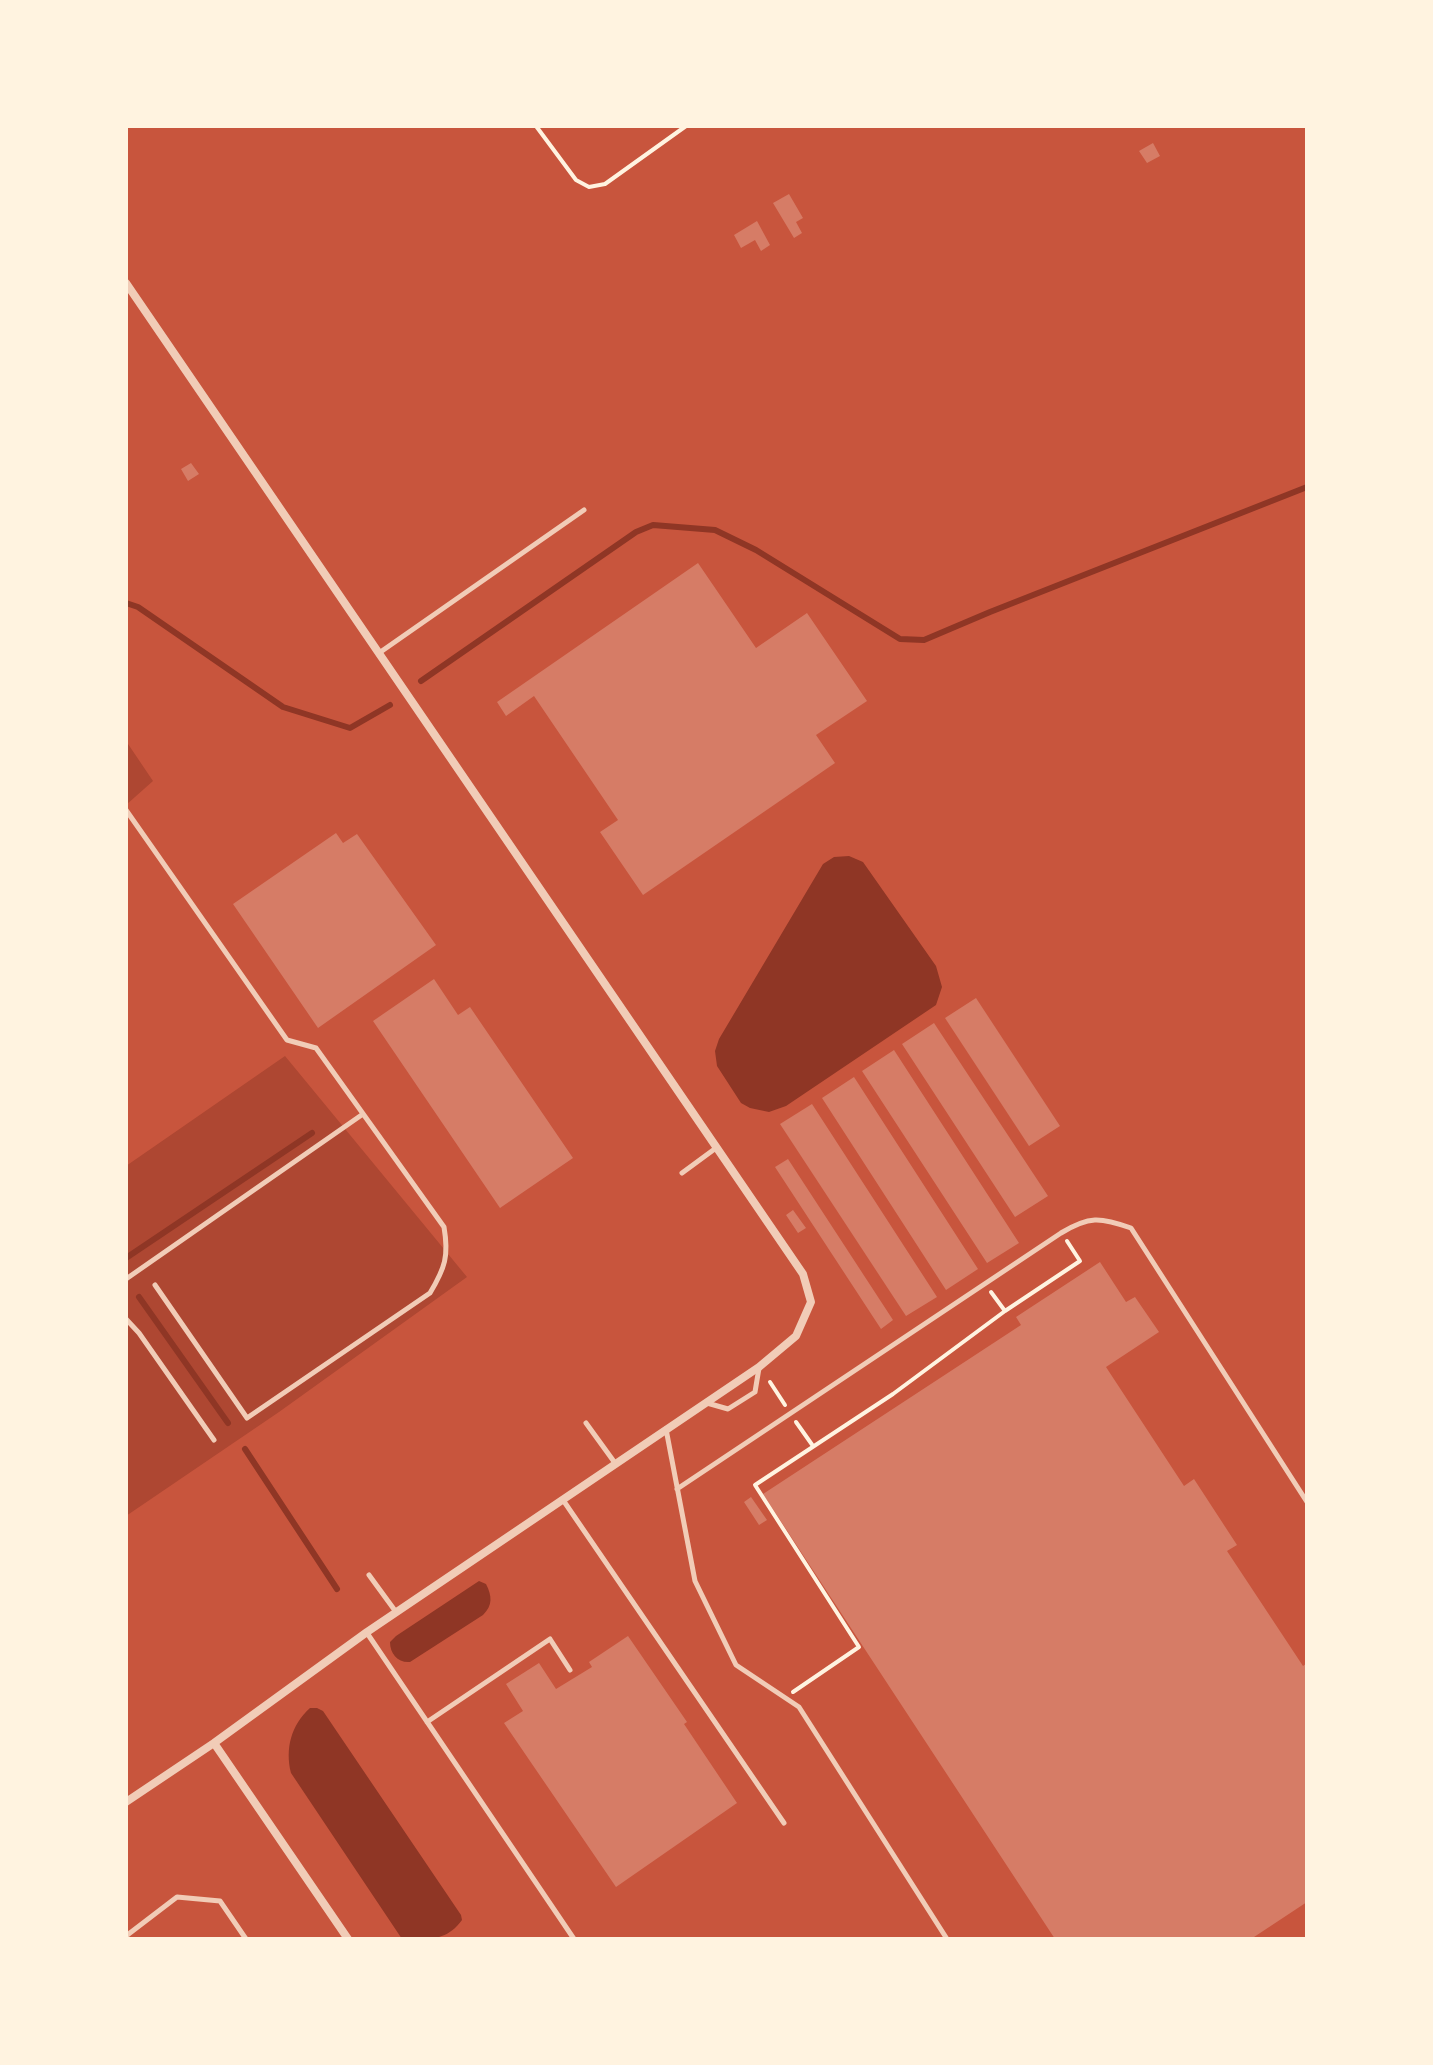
<!DOCTYPE html>
<html>
<head>
<meta charset="utf-8">
<style>
	body { margin:0 }
	#map { position:relative; width:1433px; height:2065px; overflow:hidden; background:#c8553d; font-family:"DejaVu Sans",sans-serif }
	canvas { display:block }
	.frame { position:absolute; inset:0; border:128px solid #fff3e0; pointer-events:none }
</style>
</head>
<body>
<div id="map">
<canvas width="1433" height="2065"></canvas>
<div class="frame"></div>
</div>
<script>
const context = document.querySelector('canvas').getContext('2d');
context.lineJoin = 'round';
function paint(path, color) {
  context.fillStyle = color;
  context.fill(path, 'evenodd');
}
function stroke(path, color, width, dash) {
  context.strokeStyle = color;
  context.lineWidth = width;
  context.lineCap = dash ? 'butt' : 'round';
  context.setLineDash(dash || []);
  context.stroke(path);
}
paint(new Path2D(`
	M 126,741 L 153,781 L 126,805 Z
	M 285,1056 L 467,1277 L 279,1412 L 126,1516 L 126,1166 Z`), '#ae4732');
paint(new Path2D(`
	M 849,856 L 863,862 L 936,966 L 942,987 L 936,1005 L 786,1106 L 769,1112 L 750,1108 L 741,1103 L 717,1066 L 715,1051 L 719,1039 L 823,864 L 834,857 Z
	M 479,1581 L 486,1584 C 492,1596 493,1605 483,1615 L 410,1662 C 398,1663 390,1654 390,1642 L 396,1636 Z
	M 310,1708 L 317,1708 L 323,1711 L 461,1915 L 462,1920 C 446,1942 428,1939 402,1939 L 291,1773 C 285,1749 291,1725 310,1708 Z`), '#8f3625');
stroke(new Path2D(`
	M 126,603 L 138,607 L 283,707 L 350,728 L 390,705
	M 421,681 L 636,532 L 653,525 L 715,530 L 756,550 L 900,639 L 924,640 L 990,612 L 1307,487
	M 126,1258 L 312,1133
	M 139,1297 L 228,1423
	M 245,1449 L 337,1589`), '#8f3625', 6);
paint(new Path2D(`
	M 1153,143 L 1160,156 L 1147,163 L 1139,151 Z
	M 789,194 L 803,218 L 796,222 L 802,233 L 794,238 L 773,203 Z
	M 757,221 L 770,245 L 761,251 L 755,240 L 741,248 L 734,235 Z
	M 191,463 L 199,474 L 188,481 L 181,469 Z
	M 698,563 L 756,648 L 807,613 L 867,701 L 816,735 L 835,763 L 643,895 L 600,832 L 618,820 L 534,696 L 506,716 L 497,702 Z
	M 336,833 L 343,843 L 357,834 L 436,945 L 318,1028 L 233,904 Z
	M 434,979 L 458,1015 L 470,1007 L 573,1158 L 500,1208 L 373,1021 Z
	M 976,998 L 1060,1126 L 1029,1146 L 945,1018 Z
	M 934,1023 L 1048,1196 L 1015,1217 L 902,1044 Z
	M 894,1050 L 1019,1243 L 987,1263 L 862,1071 Z
	M 854,1077 L 978,1269 L 946,1290 L 822,1098 Z
	M 812,1104 L 937,1297 L 906,1316 L 780,1124 Z
	M 788,1159 L 893,1320 L 881,1329 L 775,1167 Z
	M 793,1210 L 806,1228 L 798,1233 L 786,1215 Z
	M 1100,1262 L 1126,1302 L 1135,1297 L 1159,1332 L 1106,1367 L 1184,1486 L 1194,1479 L 1237,1545 L 1227,1551 L 1303,1666 L 1307,1663 L 1307,1902 L 1251,1939 L 1055,1939 L 763,1494 L 1021,1325 L 1016,1317 Z
	M 751,1497 L 767,1520 L 759,1525 L 744,1502 Z
	M 628,1636 L 687,1722 L 684,1724 L 737,1803 L 616,1887 L 504,1723 L 523,1711 L 506,1684 L 539,1663 L 556,1689 L 592,1667 L 589,1662 Z`), '#d67c66');
stroke(new Path2D(`
	M 536,126 L 576,180 L 589,187 L 605,184 L 686,126
	M 991,1292 L 1005,1311
	M 770,1382 L 785,1405
	M 796,1422 L 813,1446
	M 793,1692 L 859,1647 L 755,1485 L 893,1394 L 1005,1311 L 1080,1261 L 1067,1241`), '#fff3e0', 4);
stroke(new Path2D(`
	M 379,653 L 584,510
	M 126,810 L 287,1040 L 316,1048 L 444,1227 C 449,1256 445,1268 430,1293 L 247,1418 L 155,1285
	M 682,1173 L 716,1148
	M 126,1279 L 363,1114
	M 126,1319 L 139,1333 L 214,1440
	M 707,1403 L 728,1409 L 755,1392 L 759,1368
	M 586,1423 L 615,1463
	M 666,1429 L 695,1581 L 736,1665 L 799,1707 L 947,1939
	M 677,1489 L 1061,1233 C 1089,1216 1100,1217 1131,1228 L 1307,1502
	M 563,1500 L 784,1823
	M 369,1575 L 396,1612
	M 367,1633 L 574,1939
	M 427,1722 L 550,1639 L 570,1670
	M 126,1936 L 177,1897 L 220,1901 L 246,1939`), '#f1ccb7', 5);
stroke(new Path2D(`
	M 126,283 L 803,1274 L 811,1302 L 796,1336 L 759,1367 L 367,1632 L 214,1743 L 126,1802
	M 214,1743 L 348,1939`), '#f1ccb7', 8);
</script>
</body>
</html>
